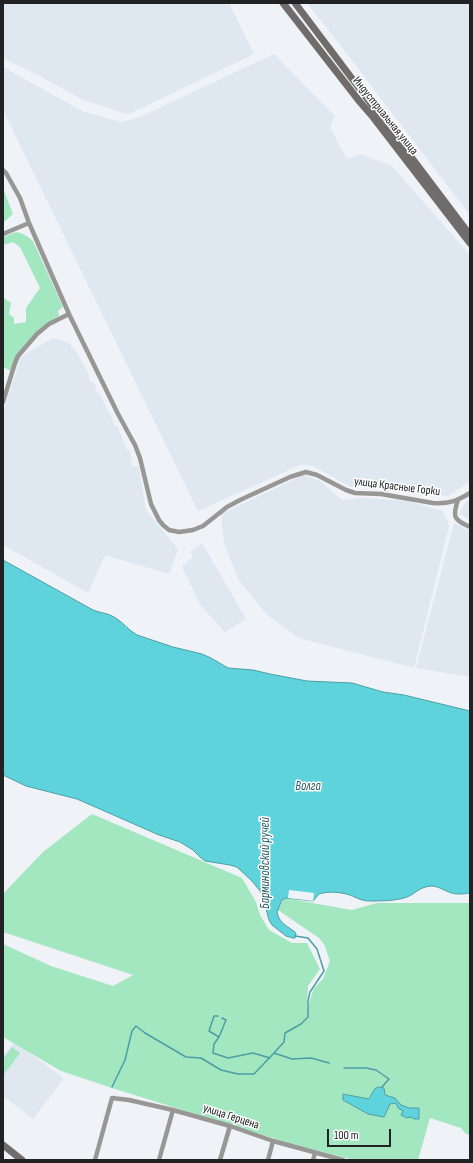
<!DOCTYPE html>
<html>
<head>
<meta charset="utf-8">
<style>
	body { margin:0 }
	#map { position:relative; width:473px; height:1163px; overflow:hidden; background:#eff2f6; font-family:"Sofia Sans Condensed",sans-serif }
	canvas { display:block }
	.frame { position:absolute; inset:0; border:4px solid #212224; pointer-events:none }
	.scale { position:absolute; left:327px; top:1129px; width:64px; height:18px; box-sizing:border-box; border:2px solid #212224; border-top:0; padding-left:5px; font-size:12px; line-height:14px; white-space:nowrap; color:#212224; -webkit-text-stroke:3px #fff; paint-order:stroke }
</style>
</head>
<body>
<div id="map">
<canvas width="473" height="1163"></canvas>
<div class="frame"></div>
<div class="scale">100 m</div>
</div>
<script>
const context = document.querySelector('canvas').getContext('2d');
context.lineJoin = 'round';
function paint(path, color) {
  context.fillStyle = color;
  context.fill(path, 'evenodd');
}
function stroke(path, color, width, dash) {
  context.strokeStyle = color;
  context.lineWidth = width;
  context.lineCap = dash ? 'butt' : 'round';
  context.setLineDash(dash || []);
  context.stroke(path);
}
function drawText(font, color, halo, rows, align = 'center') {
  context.font = font + ' "Sofia Sans Condensed",sans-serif';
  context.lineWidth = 3;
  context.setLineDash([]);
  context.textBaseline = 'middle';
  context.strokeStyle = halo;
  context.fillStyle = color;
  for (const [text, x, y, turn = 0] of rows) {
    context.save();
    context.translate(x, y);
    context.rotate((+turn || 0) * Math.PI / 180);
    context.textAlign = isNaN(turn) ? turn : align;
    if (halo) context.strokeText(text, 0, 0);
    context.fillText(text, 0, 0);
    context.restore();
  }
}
paint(new Path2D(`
	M 3,3 L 229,3 L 254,54 L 129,114 L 123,113 L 83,100 L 38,75 L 3,58 Z
	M 307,3 L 470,3 L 470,215 L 334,37 Z
	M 274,54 L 335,116 L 330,128 L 347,159 L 361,154 L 392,166 L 470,255 L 470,482 L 448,496 L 387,486 L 351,487 L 313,466 L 300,465 L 198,511 L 3,110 L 3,67 L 82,111 L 121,122 L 140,117 Z
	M 53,338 L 69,343 L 77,353 L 89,375 L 89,381 L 93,381 L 96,388 L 95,390 L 96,393 L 98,391 L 113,420 L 114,426 L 118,427 L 126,449 L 130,451 L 132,467 L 139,466 L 146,510 L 178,549 L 169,574 L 105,555 L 88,593 L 3,545 L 3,413 L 21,357 Z
	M 304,475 L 320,481 L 342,500 L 363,498 L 407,501 L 443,511 L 449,526 L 414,668 L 299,638 L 266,614 L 238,579 L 224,543 L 221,514 Z
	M 470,500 L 470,520 L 459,514 L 465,503 Z
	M 454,523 L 470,531 L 470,677 L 416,668 Z
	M 202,543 L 246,619 L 225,632 L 201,606 L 182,567 L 193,557 L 190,552 Z
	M 14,1042 L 64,1078 L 33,1119 L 3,1096 L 3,1056 Z`), '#dfe7f1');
paint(new Path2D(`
	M 3,188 L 13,214 L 3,223 Z
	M 16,232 C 23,233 27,236 33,241 L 63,307 L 58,311 L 59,316 C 36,329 25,349 11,371 L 3,367 L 3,297 L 11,303 L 9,314 L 14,318 L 14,324 L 26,322 L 26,308 L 40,288 L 20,247 L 13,242 L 3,245 L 3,237 Z
	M 92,814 L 242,878 L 256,902 L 260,915 L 269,930 L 292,943 L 307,943 L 320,969 L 308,986 L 307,1009 L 314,988 L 323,979 L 330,961 L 324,944 L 319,938 L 278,910 L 284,898 L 352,910 L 377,903 L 470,903 L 470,1135 L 466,1134 L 461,1128 L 430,1118 L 418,1160 L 354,1160 L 288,1143 L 112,1088 L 61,1071 L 3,1037 L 3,944 L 51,966 L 113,986 L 133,975 L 3,932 L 3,894 L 43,852 ZM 384,1088 L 385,1095 L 395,1098 L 401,1105 L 409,1108 L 402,1115 L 403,1111 L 398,1108 L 396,1103 L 390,1104 L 343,1094 L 369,1099 L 375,1090 Z
	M 12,1047 L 20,1053 L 3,1076 L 3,1059 Z`), '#a2e7c0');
const water = new Path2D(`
	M 3,560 L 93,610 C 100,613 108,613 114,617 C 123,622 128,630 137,635 L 173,647 L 202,654 L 211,658 L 228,668 L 253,670 L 270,674 L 307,681 L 352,683 L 383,692 L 404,695 L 470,711 L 470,893 C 463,894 455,895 449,892 C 443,890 438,886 431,886 C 418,887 415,895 404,898 C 393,901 381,901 370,901 C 362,901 357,898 350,895 C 340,892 329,891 319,894 L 313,901 L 286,898 L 282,900 L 277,912 C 279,923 287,926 295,932 L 296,934 L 295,938 L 293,938 L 286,936 L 272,925 L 269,920 L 263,897 L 260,891 L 252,881 L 237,867 L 230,865 L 205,861 L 200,857 L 193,850 L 180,842 L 159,835 L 77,799 L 26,786 L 3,775 Z
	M 378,1087 L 384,1088 L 385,1095 L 395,1098 L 401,1105 L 409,1108 L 419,1108 L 419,1119 L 414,1119 L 411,1117 L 407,1118 L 401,1115 L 403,1111 L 398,1108 L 396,1103 L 390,1104 L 384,1117 L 368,1114 L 343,1100 L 343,1094 L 369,1099 L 374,1090 Z`);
paint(water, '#5fd3db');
stroke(water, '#4c9ea4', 1);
paint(new Path2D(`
	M 289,890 L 314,893 L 313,901 L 288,898 Z`), '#eff2f6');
stroke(new Path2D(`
	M 295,936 L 308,938 L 317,949 L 324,971 L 310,992 L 308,1001 L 308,1017 L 301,1024 L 285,1033 L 284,1042 L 274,1053 L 292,1059 L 311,1058 L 329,1063
	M 218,1016 L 214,1016 L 209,1031 L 219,1037
	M 222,1018 L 226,1020 L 219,1037 L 214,1044 L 213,1053 L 228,1058 L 253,1053 L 270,1058
	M 344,1068 L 366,1068 L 376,1070 L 389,1079 L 382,1087
	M 112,1087 L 125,1060 L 132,1031 L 136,1026 L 145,1033 L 186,1057 L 201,1058 L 221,1070 L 238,1074 L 254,1074 L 274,1053`), '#4c9ea4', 1.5);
stroke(new Path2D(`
	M 3,170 L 6,173 L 20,198 L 29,223 L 69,314 L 118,414 L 135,445 L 140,458 L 151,504 L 159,520 L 163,525 L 169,530 L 179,532 L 193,530 L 203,526 L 227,507 L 240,500 L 290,477 L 306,472 L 317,475 L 346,490 L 355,493 L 381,494 L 433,503 C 449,504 457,501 470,493
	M 3,234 L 29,223
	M 3,402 L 15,363 L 18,356 L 37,334 L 49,324 L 69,314
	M 458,500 C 452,517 454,520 470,527
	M 95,1160 L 112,1098 L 129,1100 L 173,1110 L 230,1126 L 273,1141 L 343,1160
	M 159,1160 L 173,1110
	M 220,1160 L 230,1126
	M 268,1160 L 273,1141
	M 313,1160 L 315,1153`), '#999796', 4.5);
stroke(new Path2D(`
	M 283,3 L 360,102 L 373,117 L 470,243
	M 295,3 L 470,235
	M 3,1145 L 22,1160`), '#6f6c6b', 7);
drawText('12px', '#212224', '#fff', [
	["Индустриальная улица",385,116,51],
	["улица Красные Горки",397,487,7],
	["улица Герцена",231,1117,18]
]);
drawText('italic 13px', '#2d5e62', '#fff', [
	["Волга",308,787],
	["Барминовский ручей",266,863,-90]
]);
</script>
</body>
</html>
